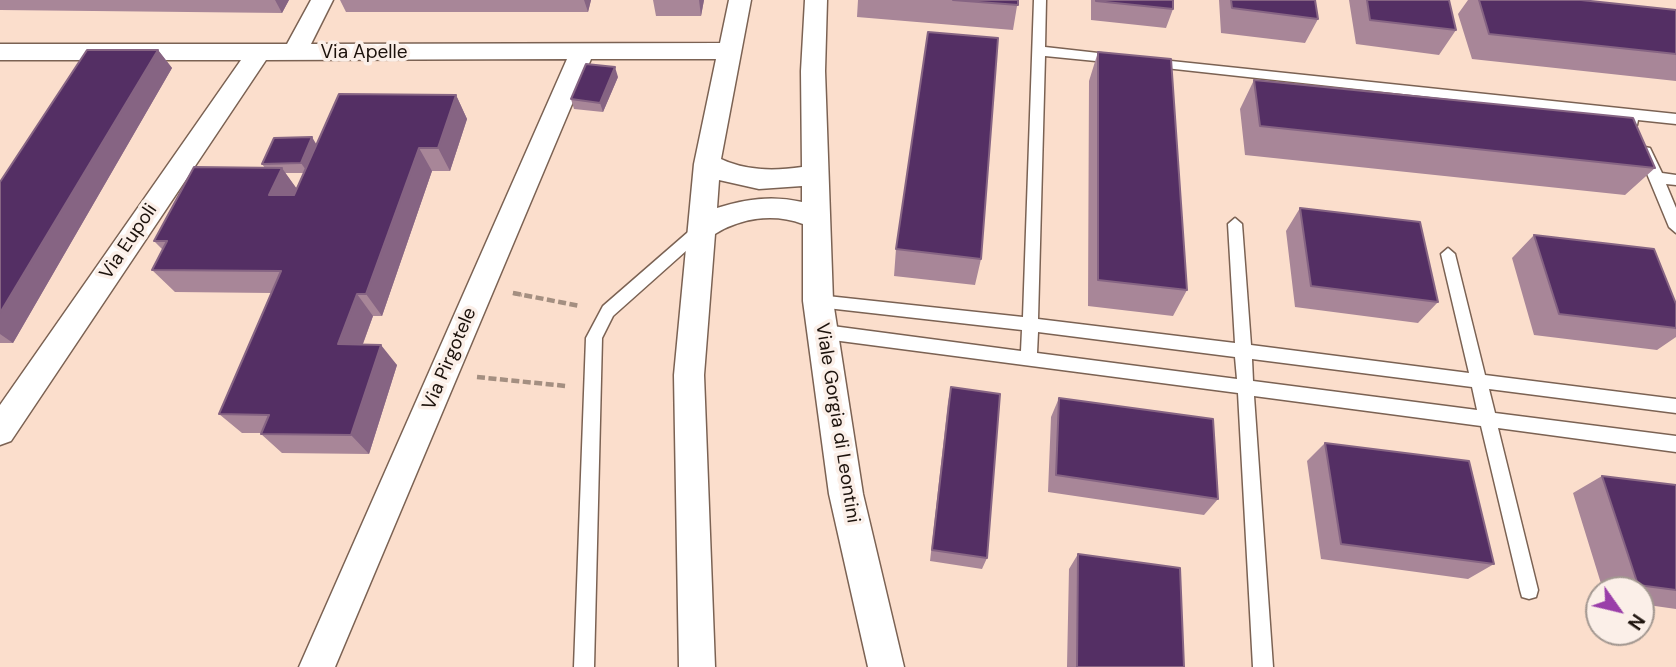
<!DOCTYPE html>
<html>
<head>
<meta charset="utf-8">
<style>
	body { margin:0 }
	#map { position:relative; width:1676px; height:667px; overflow:hidden; background:#fbdecc; font-family:"DM Sans",sans-serif }
	canvas { display:block }
	.north { position:absolute; left:1585px; top:576px; width:70px; height:70px; box-sizing:border-box; background:#fbefe8; border:2px solid #a29790; border-radius:50%; rotate:124deg; font-size:19px; font-weight:700; line-height:28px; text-align:center; color:#1c120c }
	.north::after { content:''; display:block; margin:auto; width:24px; height:32px; background:#9a3ea9; clip-path:polygon(50% 0,100% 100%,50% 72%,0 100%) }
</style>
</head>
<body>
<div id="map">
<canvas width="1676" height="667"></canvas>
<div class="north">N</div>
</div>
<script>
const context = document.querySelector('canvas').getContext('2d');
context.lineJoin = 'round';
function stroke(path, color, width, dash) {
  context.strokeStyle = color;
  context.lineWidth = width;
  context.lineCap = dash ? 'butt' : 'round';
  context.setLineDash(dash || []);
  context.stroke(path);
}
function paint(path, color) {
  context.fillStyle = color;
  context.fill(path, 'evenodd');
}
function drawText(font, color, halo, rows, align = 'center') {
  context.font = font + ' "DM Sans",sans-serif';
  context.lineWidth = 7;
  context.setLineDash([]);
  context.textBaseline = 'middle';
  context.strokeStyle = halo;
  context.fillStyle = color;
  for (const [text, x, y, turn = 0] of rows) {
    context.save();
    context.translate(x, y);
    context.rotate((+turn || 0) * Math.PI / 180);
    context.textAlign = isNaN(turn) ? turn : align;
    if (halo) context.strokeText(text, 0, 0);
    context.fillText(text, 0, 0);
    context.restore();
  }
}
const lane = new Path2D(`
	M 1034,0 L 1046,0 L 1045,47 L 1116,55 L 1122,59 L 1116,63 L 1045,56 L 1038,319 L 1235,343 L 1228,224 L 1235,218 L 1242,224 L 1251,345 L 1469,373 L 1441,254 L 1448,248 L 1455,254 L 1485,375 L 1676,399 L 1676,413 L 1489,389 L 1495,413 L 1676,436 L 1676,452 L 1498,428 L 1538,590 L 1536,597 L 1529,599 L 1522,597 L 1520,590 L 1481,426 L 1254,396 L 1273,667 L 1253,667 L 1238,393 L 825,339 L 819,337 L 817,332 L 819,327 L 825,325 L 1021,351 L 1022,330 L 818,307 L 813,305 L 810,301 L 813,297 L 818,295 L 1023,317 ZM 1038,332 L 1235,357 L 1237,379 L 1037,353 ZM 1252,359 L 1472,387 L 1477,410 L 1253,381 Z
	M 1152,59 L 1676,114 L 1676,124 L 1638,120 L 1637,125 L 1627,125 L 1623,118 L 1147,66 L 1147,60 Z
	M 1645,147 L 1650,148 L 1662,173 L 1676,175 L 1676,185 L 1666,184 L 1676,208 L 1676,233 L 1669,227 L 1638,152 Z
	M 700,224 L 705,226 L 707,230 L 705,234 L 613,316 L 602,338 L 594,667 L 574,667 L 586,338 L 603,306 L 695,226 Z`);
const street = new Path2D(`
	M 311,0 L 333,0 L 311,44 L 720,43 L 729,0 L 751,0 L 721,159 C 747,171 774,171 802,167 L 801,71 L 805,0 L 827,0 L 825,71 L 833,301 L 863,494 L 904,667 L 868,667 L 829,494 L 803,301 L 803,224 C 773,213 741,218 715,234 L 704,375 L 715,667 L 679,667 L 674,375 L 694,164 L 716,59 L 591,59 L 335,667 L 299,667 L 567,59 L 266,60 L 11,441 L 0,445 L 0,405 L 241,60 L 0,60 L 0,44 L 287,44 ZM 719,180 L 759,189 L 802,186 L 802,202 C 772,195 746,199 717,208 Z`);
stroke(lane, '#7b6253', 3);
stroke(street, '#7b6253', 3);
stroke(new Path2D(`
	M 513,293 L 522,295`), '#a48f81', 3.5, [6, 2.5]);
stroke(new Path2D(`
	M 513,293 L 580,306
	M 477,377 L 566,386`), '#a48f81', 4.5, [8, 3.5]);
paint(lane, '#fff');
paint(street, '#fff');
paint(new Path2D(`
	M 0,0 L 289,0 L 282,13 L 0,10 Z
	M 340,0 L 591,0 L 588,12 L 346,12 Z
	M 653,0 L 704,0 L 701,16 L 656,16 Z
	M 858,0 L 1018,0 L 1013,30 L 857,17 Z
	M 1091,0 L 1173,0 L 1173,9 L 1166,28 L 1091,20 Z
	M 1219,0 L 1315,0 L 1318,19 L 1305,43 L 1221,33 Z
	M 1349,0 L 1449,0 L 1456,30 L 1439,55 L 1356,44 Z
	M 1468,0 L 1581,0 L 1676,10 L 1676,81 L 1472,59 L 1458,14 Z
	M 158,50 L 172,68 L 13,343 L 0,343 L 0,182 Z
	M 1098,52 L 1187,290 L 1173,316 L 1088,306 L 1089,81 Z
	M 618,77 L 603,112 L 574,109 L 571,99 Z
	M 1254,80 L 1655,168 L 1625,195 L 1245,155 L 1240,109 Z
	M 456,95 L 467,119 L 450,171 L 432,171 L 382,316 L 373,316 L 363,344 L 397,365 L 369,454 L 282,453 L 261,434 L 261,433 L 242,433 L 219,414 L 271,293 L 175,292 L 152,270 L 163,250 L 154,241 L 265,168 L 262,164 ZM 285,173 L 304,173 L 297,189 Z
	M 1300,208 L 1438,302 L 1418,323 L 1295,307 L 1286,231 Z
	M 1534,235 L 1676,304 L 1676,337 L 1657,350 L 1534,335 L 1512,258 Z
	M 896,249 L 981,259 L 975,285 L 894,276 Z
	M 951,387 L 987,558 L 982,569 L 930,561 L 948,402 Z
	M 1059,398 L 1218,499 L 1204,515 L 1048,492 L 1051,417 Z
	M 1325,443 L 1494,564 L 1468,579 L 1321,559 L 1307,461 Z
	M 1602,476 L 1676,485 L 1676,609 L 1641,604 L 1641,590 L 1603,590 L 1573,493 Z
	M 1078,554 L 1184,667 L 1067,667 L 1069,569 Z`), '#a88698');
paint(new Path2D(`
	M 275,0 L 289,0 L 282,13 Z
	M 584,0 L 591,0 L 588,12 Z
	M 699,0 L 704,0 L 701,16 Z
	M 158,50 L 172,68 L 13,343 L 0,334 L 0,313 Z
	M 615,67 L 618,77 L 603,112 L 600,103 Z
	M 456,95 L 467,119 L 450,171 L 438,148 Z
	M 312,137 L 318,147 L 308,173 L 301,163 Z
	M 419,148 L 432,171 L 382,316 L 366,294 Z
	M 282,168 L 299,192 L 287,218 L 269,195 Z
	M 357,294 L 373,316 L 355,365 L 338,344 Z
	M 381,345 L 397,365 L 369,454 L 351,435 Z`), '#866483');
const building = new Path2D(`
	M 953,0 L 1018,0 L 1018,5 Z
	M 1096,0 L 1173,0 L 1173,9 L 1096,1 Z
	M 1231,0 L 1315,0 L 1318,19 L 1232,8 Z
	M 1367,0 L 1449,0 L 1456,30 L 1370,20 Z
	M 1479,0 L 1581,0 L 1676,10 L 1676,54 L 1489,34 Z
	M 928,32 L 998,38 L 981,259 L 896,249 Z
	M 87,50 L 158,50 L 0,313 L 0,182 Z
	M 1098,52 L 1171,59 L 1187,290 L 1098,280 Z
	M 586,64 L 615,67 L 600,103 L 571,99 Z
	M 1254,80 L 1633,118 L 1655,168 L 1260,126 Z
	M 339,94 L 456,95 L 438,148 L 419,148 L 366,294 L 357,294 L 338,344 L 381,345 L 351,435 L 261,434 L 269,415 L 219,414 L 281,271 L 152,270 L 167,241 L 154,241 L 194,167 L 282,168 L 269,195 L 294,195 Z
	M 312,137 L 301,163 L 262,164 L 274,138 Z
	M 1300,208 L 1420,222 L 1438,302 L 1311,286 Z
	M 1534,235 L 1654,249 L 1676,304 L 1676,328 L 1559,314 Z
	M 951,387 L 1000,394 L 987,558 L 932,550 Z
	M 1059,398 L 1213,419 L 1218,499 L 1056,475 Z
	M 1325,443 L 1469,461 L 1494,564 L 1341,544 Z
	M 1602,476 L 1676,485 L 1676,590 L 1638,585 Z
	M 1078,554 L 1180,568 L 1184,667 L 1077,667 Z`);
paint(building, '#542f64');
stroke(building, '#866483', 2);
drawText('19px', '#1c120c', '#fbefe8', [
	["Via Apelle",364,53],
	["Via Eupoli",129,242,-56],
	["Via Pirgotele",450,359,-67],
	["Viale Gorgia di Leontini",837,423,81]
]);
</script>
</body>
</html>
